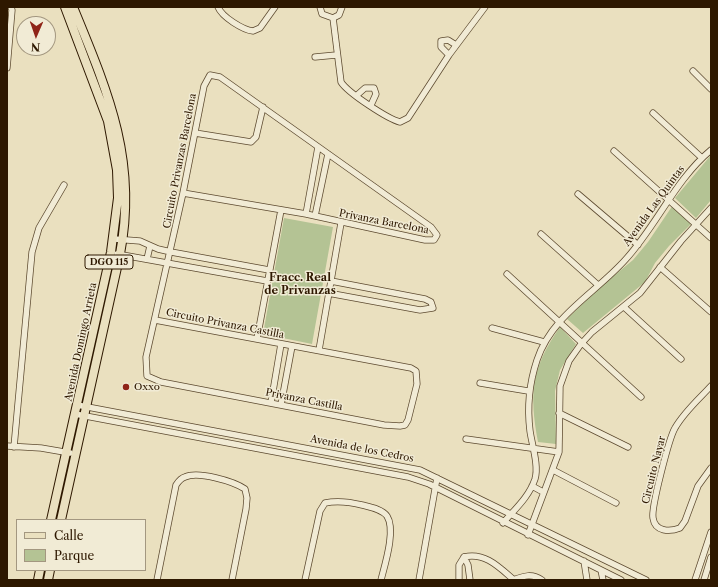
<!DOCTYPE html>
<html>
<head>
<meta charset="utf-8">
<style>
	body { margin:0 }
	#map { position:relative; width:718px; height:587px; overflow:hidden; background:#eae0bf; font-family:"Libre Caslon Text",serif }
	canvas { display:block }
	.frame { position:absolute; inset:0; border:8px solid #2e1800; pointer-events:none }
	.legend { position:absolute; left:16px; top:519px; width:130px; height:52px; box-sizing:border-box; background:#f1ebd5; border:1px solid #a39780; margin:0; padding:5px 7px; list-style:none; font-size:12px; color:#2e1800 }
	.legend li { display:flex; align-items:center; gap:8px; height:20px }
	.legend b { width:20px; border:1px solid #a39780 }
	.north { position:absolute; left:16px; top:16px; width:40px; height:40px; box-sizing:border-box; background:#f1ebd5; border:1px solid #a39780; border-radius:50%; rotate:182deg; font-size:11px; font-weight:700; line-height:16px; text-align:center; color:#2e1800 }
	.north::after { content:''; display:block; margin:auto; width:14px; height:18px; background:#8f2418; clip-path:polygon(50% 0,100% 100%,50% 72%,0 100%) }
</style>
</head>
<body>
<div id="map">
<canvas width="718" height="587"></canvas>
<div class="frame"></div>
<ul class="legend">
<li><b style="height:5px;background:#eae0bf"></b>Calle</li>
<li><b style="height:11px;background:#b4c394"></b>Parque</li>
</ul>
<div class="north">N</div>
</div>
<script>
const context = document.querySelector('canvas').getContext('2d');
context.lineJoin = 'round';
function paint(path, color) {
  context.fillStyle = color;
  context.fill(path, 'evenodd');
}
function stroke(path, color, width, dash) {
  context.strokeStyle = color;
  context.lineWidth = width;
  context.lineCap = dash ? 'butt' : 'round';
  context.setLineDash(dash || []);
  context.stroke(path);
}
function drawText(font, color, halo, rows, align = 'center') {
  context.font = font + ' "Libre Caslon Text",serif';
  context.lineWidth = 3;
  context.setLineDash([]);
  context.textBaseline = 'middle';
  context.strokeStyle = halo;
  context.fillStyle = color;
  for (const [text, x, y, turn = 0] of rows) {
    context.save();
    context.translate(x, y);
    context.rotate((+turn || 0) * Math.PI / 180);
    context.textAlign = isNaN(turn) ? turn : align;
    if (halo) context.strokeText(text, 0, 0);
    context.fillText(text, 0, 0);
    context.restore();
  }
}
paint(new Path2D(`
	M 711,155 L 711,200 L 696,218 L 675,198 Z
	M 673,205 L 691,224 L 669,246 L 655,263 L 645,282 L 583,333 L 567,319 L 600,287 L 633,260 L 648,242 Z
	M 284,218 L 333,227 L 312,344 L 263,334 Z
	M 560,327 L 576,344 L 560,370 L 555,391 L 556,444 L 538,442 C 529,394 531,368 560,327 Z`), '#b4c394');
const minor = new Path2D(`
	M 218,7 C 222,17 243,30 253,31 L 260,28 L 275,7
	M 320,7 L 322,14 L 333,18 L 339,15 L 342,7
	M 333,18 L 341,82 C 348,93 388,119 400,122 L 408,118 L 449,55 L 485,7
	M 449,55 L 441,47 L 441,41 L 448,40 L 456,45
	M 315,57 L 336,55
	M 7,68 L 12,10 L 11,7
	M 693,71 L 711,89
	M 356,96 L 365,88 L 374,88 L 376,94 L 371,105
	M 653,113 L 702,158
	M 195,133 L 251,142 L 256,137 L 263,107
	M 614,151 L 711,238
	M 578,194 L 638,245
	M 306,214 L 318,147
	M 315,216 L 328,154
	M 541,234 L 598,285
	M 114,239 L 140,241 L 158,249 L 171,252 L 269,270
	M 117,254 L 267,281
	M 147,259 L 150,246
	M 660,267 L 711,312
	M 507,274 L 641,397
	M 328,293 L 420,310 L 433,308 L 431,302 L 425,299 L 331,281
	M 624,307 L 681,359
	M 155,320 L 411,368 L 416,371 L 417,384 L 408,420 L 405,425 L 400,426 L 384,425 L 161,382 L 147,376 L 146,357 L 183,193 L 204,86 L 210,75 L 220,77 L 431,227 L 437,235 L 434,240 L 425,240 L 306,214 L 183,193
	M 492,328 L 544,342
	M 257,339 L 281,210
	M 319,350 L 341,223
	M 480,383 L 528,391
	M 711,386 C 699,399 684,412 675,428 C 669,438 651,508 653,518 C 655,532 670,532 680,528 L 685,521 L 698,486 L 711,468
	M 271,403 L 281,344
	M 77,405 L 420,470 L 646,580
	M 281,405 L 292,346
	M 559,413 L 628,447
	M 75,414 L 408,477 L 429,484 L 621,580
	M 466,439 L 559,452
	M 7,446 L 41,448 L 70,453
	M 14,447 L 32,252 L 39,228 L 64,185
	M 553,470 L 616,503
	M 532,486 L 543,492
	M 503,523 C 515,509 529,497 535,479 C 539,466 532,445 530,431 C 527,407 529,384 537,360 C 552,315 596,293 626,259 C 657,225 675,180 711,150
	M 528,535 L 559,452 L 560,386 L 569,361 L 581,344 L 592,332 L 640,293 L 681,241 L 711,208
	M 584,561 L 587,580
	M 601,570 L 603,580
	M 157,580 L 176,485 C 178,482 181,478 185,477 C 198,471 233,481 245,489 L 247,498 L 246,509 L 232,580
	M 305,580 L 320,511 L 325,503 C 338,500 350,502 362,505 C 370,507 382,509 387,516 C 396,530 385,564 381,580
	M 419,580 L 437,478
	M 459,580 L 459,565 L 464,557
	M 470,580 L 468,565 L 464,557 C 485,552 499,567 514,580
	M 513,580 C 524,576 532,573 542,580
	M 695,580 L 711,532
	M 704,580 L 711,557`);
const primary = new Path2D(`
	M 51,520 L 111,252 L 118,198 L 117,170 L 108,121 L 65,7
	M 61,520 L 120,254 C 138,161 108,92 73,7
	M 38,580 L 40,570
	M 48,580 L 50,570`);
stroke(minor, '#5d4a30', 7);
stroke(primary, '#2e1800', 10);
stroke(minor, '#f1ebd5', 5.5);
stroke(primary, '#eae0bf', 8);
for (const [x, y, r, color] of [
	[126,387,4,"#8f2418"]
]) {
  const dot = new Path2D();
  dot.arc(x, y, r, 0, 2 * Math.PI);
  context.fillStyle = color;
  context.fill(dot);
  stroke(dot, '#f1ebd5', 1.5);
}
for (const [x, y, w] of [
	[109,262,48]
]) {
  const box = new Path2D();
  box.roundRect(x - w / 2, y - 7, w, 14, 3);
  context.fillStyle = '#f1ebd5';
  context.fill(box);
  stroke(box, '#2e1800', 1);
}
drawText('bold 9px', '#2e1800', null, [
	["DGO 115",109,262]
]);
drawText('10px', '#2e1800', '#f1ebd5', [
	["Circuito Privanzas Barcelona",180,161,-79],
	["Avenida Las Quintas",654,206,-54],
	["Privanza Barcelona",384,222,11],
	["Circuito Privanza Castilla",225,324,11],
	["Avenida Domingo Arrieta",81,342,-78],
	["Privanza Castilla",304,400,11],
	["Avenida de los Cedros",362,449,11],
	["Circuito Nayar",654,470,-76]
]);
drawText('10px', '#2e1800', '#f1ebd5', [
	["Oxxo",134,387]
], 'left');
drawText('bold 11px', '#2e1800', '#f1ebd5', [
	["Fracc. Real",300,278],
	["de Privanzas",300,291]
]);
</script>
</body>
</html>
